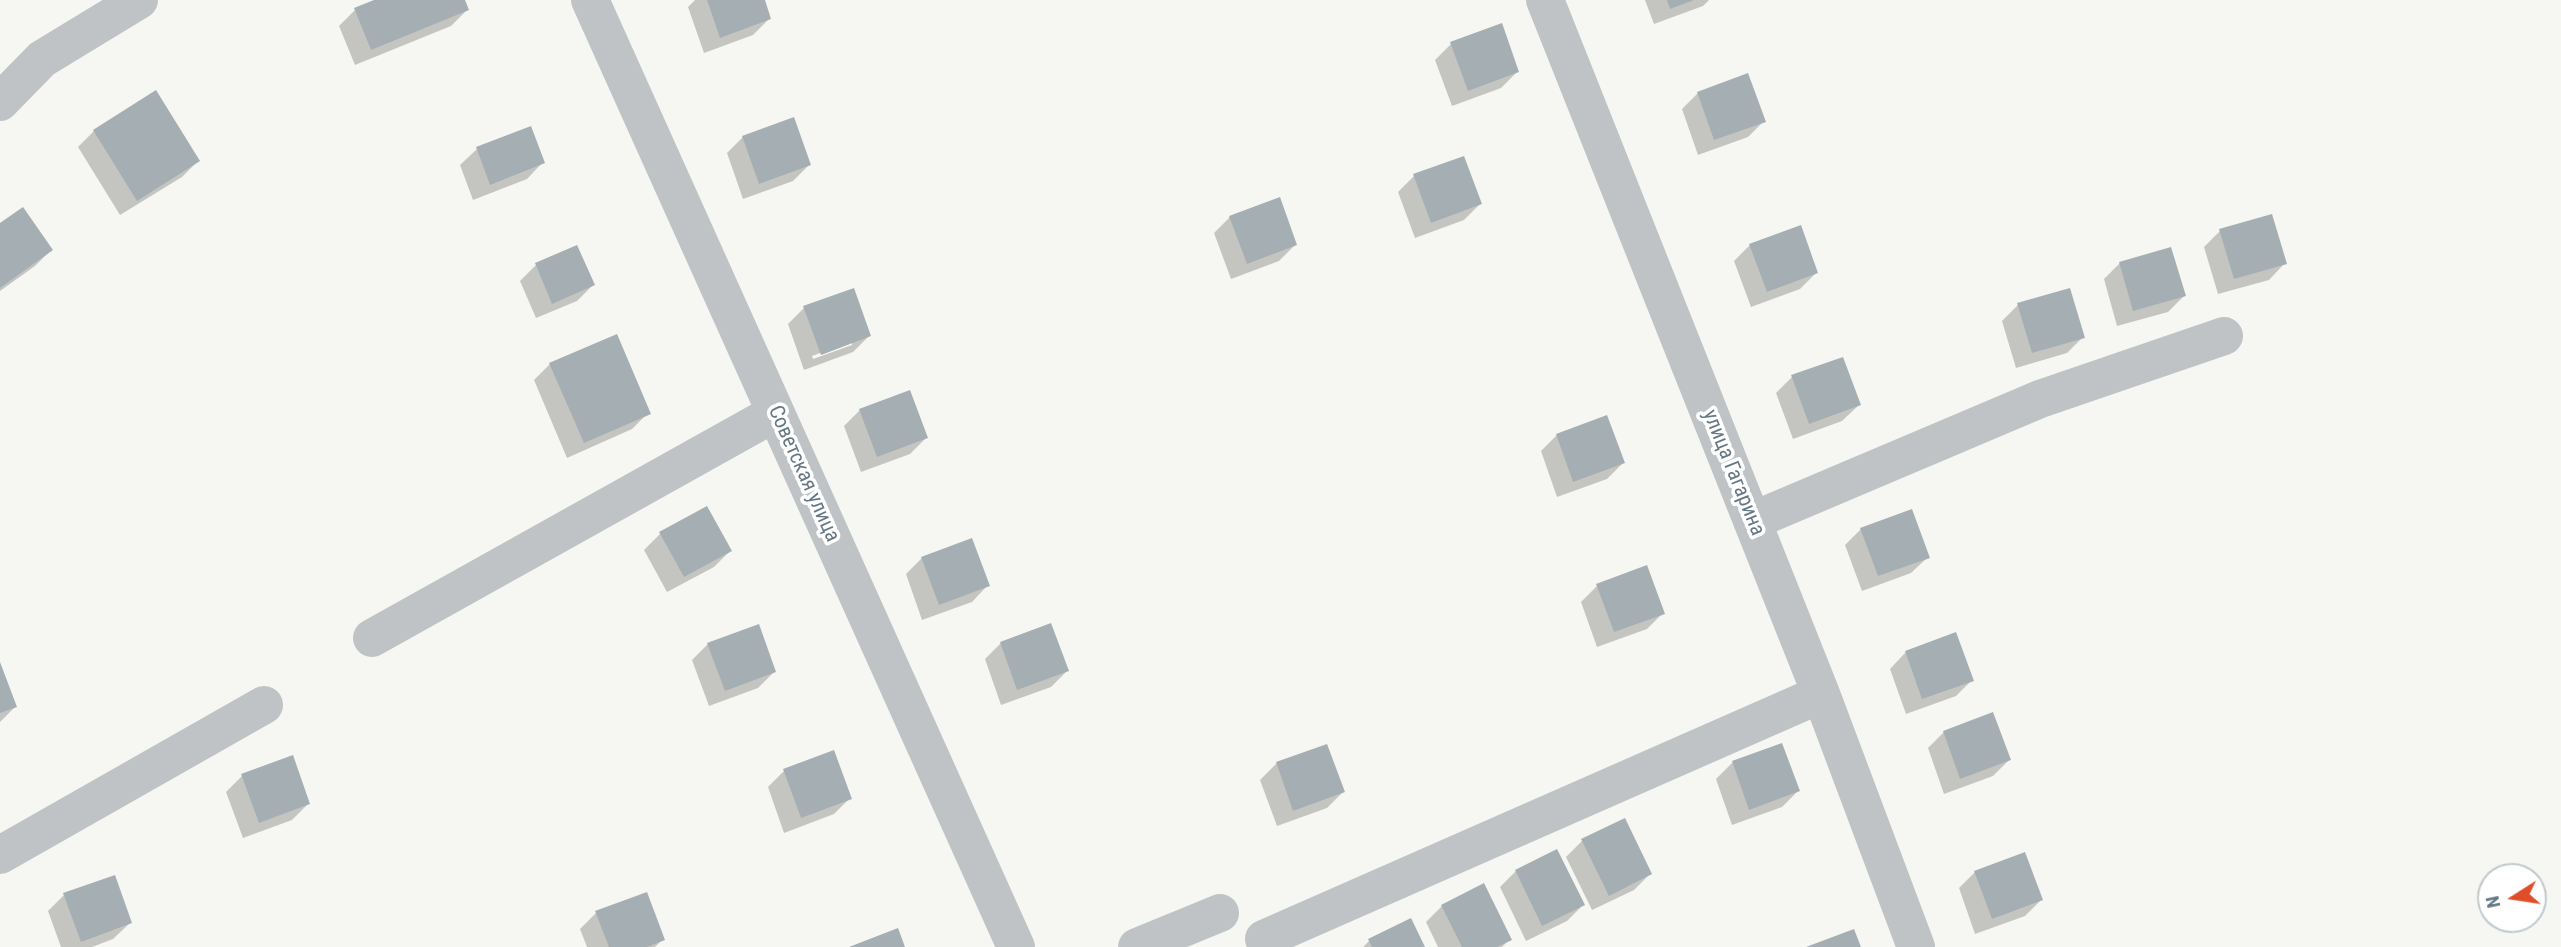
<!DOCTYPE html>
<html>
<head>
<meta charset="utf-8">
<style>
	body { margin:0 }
	#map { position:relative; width:2561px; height:947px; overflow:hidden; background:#f6f6f2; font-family:"Roboto Condensed",sans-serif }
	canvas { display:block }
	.north { position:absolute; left:2477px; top:863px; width:70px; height:70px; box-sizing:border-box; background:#fff; border:2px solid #c1c9cd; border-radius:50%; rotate:258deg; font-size:19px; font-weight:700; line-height:28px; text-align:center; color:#657783 }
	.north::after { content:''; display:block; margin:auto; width:24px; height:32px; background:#df4e29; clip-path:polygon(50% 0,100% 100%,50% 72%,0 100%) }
</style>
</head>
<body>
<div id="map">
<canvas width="2561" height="947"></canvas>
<div class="north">N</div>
</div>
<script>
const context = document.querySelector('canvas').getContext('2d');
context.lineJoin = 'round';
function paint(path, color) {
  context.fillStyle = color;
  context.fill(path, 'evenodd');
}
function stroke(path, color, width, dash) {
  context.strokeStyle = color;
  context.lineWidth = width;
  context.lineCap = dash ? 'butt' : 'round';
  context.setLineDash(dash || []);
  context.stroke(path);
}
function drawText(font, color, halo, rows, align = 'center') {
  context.font = font + ' "Roboto Condensed",sans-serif';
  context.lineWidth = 7;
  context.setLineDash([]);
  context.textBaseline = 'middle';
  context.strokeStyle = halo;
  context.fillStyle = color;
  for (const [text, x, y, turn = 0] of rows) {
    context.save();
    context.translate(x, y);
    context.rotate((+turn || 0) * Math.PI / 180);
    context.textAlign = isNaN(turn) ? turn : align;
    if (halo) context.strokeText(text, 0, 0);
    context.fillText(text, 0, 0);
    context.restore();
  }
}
paint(new Path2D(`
	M 379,0 L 463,0 L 467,10 L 451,26 L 355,65 L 339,26 L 355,10 Z
	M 695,0 L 763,0 L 769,19 L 753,35 L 704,53 L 688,7 Z
	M 1645,0 L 1709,0 L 1703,6 L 1654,24 Z
	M 1451,44 L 1517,72 L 1501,88 L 1452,106 L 1435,60 Z
	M 1698,93 L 1764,121 L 1748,137 L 1698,155 L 1682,109 Z
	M 530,128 L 543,162 L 527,179 L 473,200 L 460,165 L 477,149 Z
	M 94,131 L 198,161 L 182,177 L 120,215 L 78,147 Z
	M 743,137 L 809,165 L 793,181 L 743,199 L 727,153 Z
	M 1414,176 L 1480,204 L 1464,220 L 1415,238 L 1398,192 Z
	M 1230,217 L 1295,245 L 1279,261 L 1231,279 L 1214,233 Z
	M 0,225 L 51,250 L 35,266 L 0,291 Z
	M 2220,231 L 2285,263 L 2269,280 L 2218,294 L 2204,247 Z
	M 1750,245 L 1816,273 L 1800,289 L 1751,307 L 1734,261 Z
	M 2120,263 L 2184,296 L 2168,312 L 2117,326 L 2104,279 Z
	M 536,265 L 593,285 L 577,301 L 536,318 L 520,281 Z
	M 2018,305 L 2083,337 L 2067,353 L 2016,368 L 2002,321 Z
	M 804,308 L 869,336 L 853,352 L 804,370 L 788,324 ZM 852,341 L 852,345 L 813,359 L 812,356 Z
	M 550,364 L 648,413 L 632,429 L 567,458 L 534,380 Z
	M 1792,377 L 1859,405 L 1842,421 L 1793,439 L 1776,393 Z
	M 860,410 L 926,438 L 910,454 L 861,472 L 844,426 Z
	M 1557,435 L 1623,463 L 1607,479 L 1557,497 L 1541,451 Z
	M 706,508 L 730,551 L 714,567 L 667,592 L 644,550 L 660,534 Z
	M 1861,529 L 1928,557 L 1911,573 L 1862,591 L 1845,545 Z
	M 922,558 L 988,585 L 972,602 L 922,620 L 906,574 Z
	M 1597,586 L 1663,613 L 1647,629 L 1597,647 L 1581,602 Z
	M 1001,643 L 1067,671 L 1051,687 L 1001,705 L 985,659 Z
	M 708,644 L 774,672 L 758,688 L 709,706 L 692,660 Z
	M 1906,652 L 1972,680 L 1956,696 L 1906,714 L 1890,669 Z
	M 0,667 L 15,707 L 0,722 Z
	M 1944,732 L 2009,760 L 1993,776 L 1944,794 L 1928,748 Z
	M 1781,745 L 1798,791 L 1782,807 L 1732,825 L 1716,779 L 1732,763 Z
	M 1326,746 L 1343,792 L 1327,808 L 1277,826 L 1260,780 L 1276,764 Z
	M 784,771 L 850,798 L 834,814 L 784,833 L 768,787 Z
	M 242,776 L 308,804 L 292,820 L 243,838 L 226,792 Z
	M 1582,841 L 1650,874 L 1634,890 L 1592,910 L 1566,857 Z
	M 1516,871 L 1583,905 L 1567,921 L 1526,941 L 1500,887 Z
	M 1975,872 L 2041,900 L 2025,916 L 1975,934 L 1959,888 Z
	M 64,895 L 130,923 L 113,939 L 92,947 L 61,947 L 48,911 Z
	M 1442,906 L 1510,939 L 1502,947 L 1438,947 L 1426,922 Z
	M 596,913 L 662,940 L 655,947 L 587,947 L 580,929 Z
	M 1369,941 L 1424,947 L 1363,947 Z`), '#0003');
paint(new Path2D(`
	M 374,0 L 465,0 L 469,10 L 371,50 L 354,8 Z
	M 707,0 L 765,0 L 771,19 L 720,38 Z
	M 1667,0 L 1694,0 L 1670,9 Z
	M 1502,23 L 1519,72 L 1468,91 L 1450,42 Z
	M 1748,73 L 1766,122 L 1714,140 L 1697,92 Z
	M 156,90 L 200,161 L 137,201 L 93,130 Z
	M 794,117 L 811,165 L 759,184 L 742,136 Z
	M 531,126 L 545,163 L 490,185 L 476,147 Z
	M 1464,156 L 1482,204 L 1431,223 L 1413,174 Z
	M 1280,197 L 1297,245 L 1247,264 L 1229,216 Z
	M 23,207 L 53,250 L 0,288 L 0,223 Z
	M 2272,214 L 2287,264 L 2234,279 L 2219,229 Z
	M 1801,225 L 1818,273 L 1767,292 L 1749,244 Z
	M 577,245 L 595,285 L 552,304 L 535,263 Z
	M 2171,247 L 2186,296 L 2133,311 L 2119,262 Z
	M 854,288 L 871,336 L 821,355 L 803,306 Z
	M 2070,288 L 2085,338 L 2032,353 L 2017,303 Z
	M 617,334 L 651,414 L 584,443 L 549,363 Z
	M 1843,357 L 1861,405 L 1809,424 L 1791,375 Z
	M 910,390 L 928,438 L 877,457 L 859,409 Z
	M 1607,415 L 1625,463 L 1573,482 L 1556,434 Z
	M 707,506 L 732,551 L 684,577 L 659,532 Z
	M 1912,509 L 1930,558 L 1878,576 L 1860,528 Z
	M 972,538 L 990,586 L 939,605 L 921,557 Z
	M 1647,565 L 1665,614 L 1614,632 L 1596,584 Z
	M 1051,623 L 1069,671 L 1017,690 L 1000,642 Z
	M 759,624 L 776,672 L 725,691 L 707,643 Z
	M 1956,632 L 1974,681 L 1922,699 L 1905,651 Z
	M 0,662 L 17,707 L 0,713 Z
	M 1993,712 L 2011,760 L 1960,779 L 1943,731 Z
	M 1782,743 L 1800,791 L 1749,810 L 1732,761 Z
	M 1327,744 L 1345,792 L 1293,811 L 1276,762 Z
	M 834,750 L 852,799 L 801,818 L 783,769 Z
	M 293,755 L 310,804 L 259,823 L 241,774 Z
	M 1625,818 L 1652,874 L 1609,896 L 1581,839 Z
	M 1557,849 L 1585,905 L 1542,926 L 1515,870 Z
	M 2025,852 L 2043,900 L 1992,919 L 1974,871 Z
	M 115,875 L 132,923 L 81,942 L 63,893 Z
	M 1484,883 L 1512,940 L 1497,947 L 1462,947 L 1441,905 Z
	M 647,892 L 665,940 L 647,947 L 609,947 L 595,911 Z
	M 1411,918 L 1425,947 L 1372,947 L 1368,939 Z
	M 898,928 L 905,947 L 849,947 Z
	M 1854,929 L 1861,947 L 1806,947 Z`), '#a5aeb3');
stroke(new Path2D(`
	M 590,0 L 1016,947
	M 1545,0 L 1821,694 L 1916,947
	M 0,102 L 42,59 L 139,0
	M 1752,521 L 2040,399 L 2224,336
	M 372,638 L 775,413
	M 0,855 L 264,705
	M 1264,939 L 1821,694
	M 1137,947 L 1220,913`), '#bfc3c6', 38);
drawText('21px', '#657783', '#fff', [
	["улица Гагарина",1733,473,68],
	["Советская улица",803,474,66]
]);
</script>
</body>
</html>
